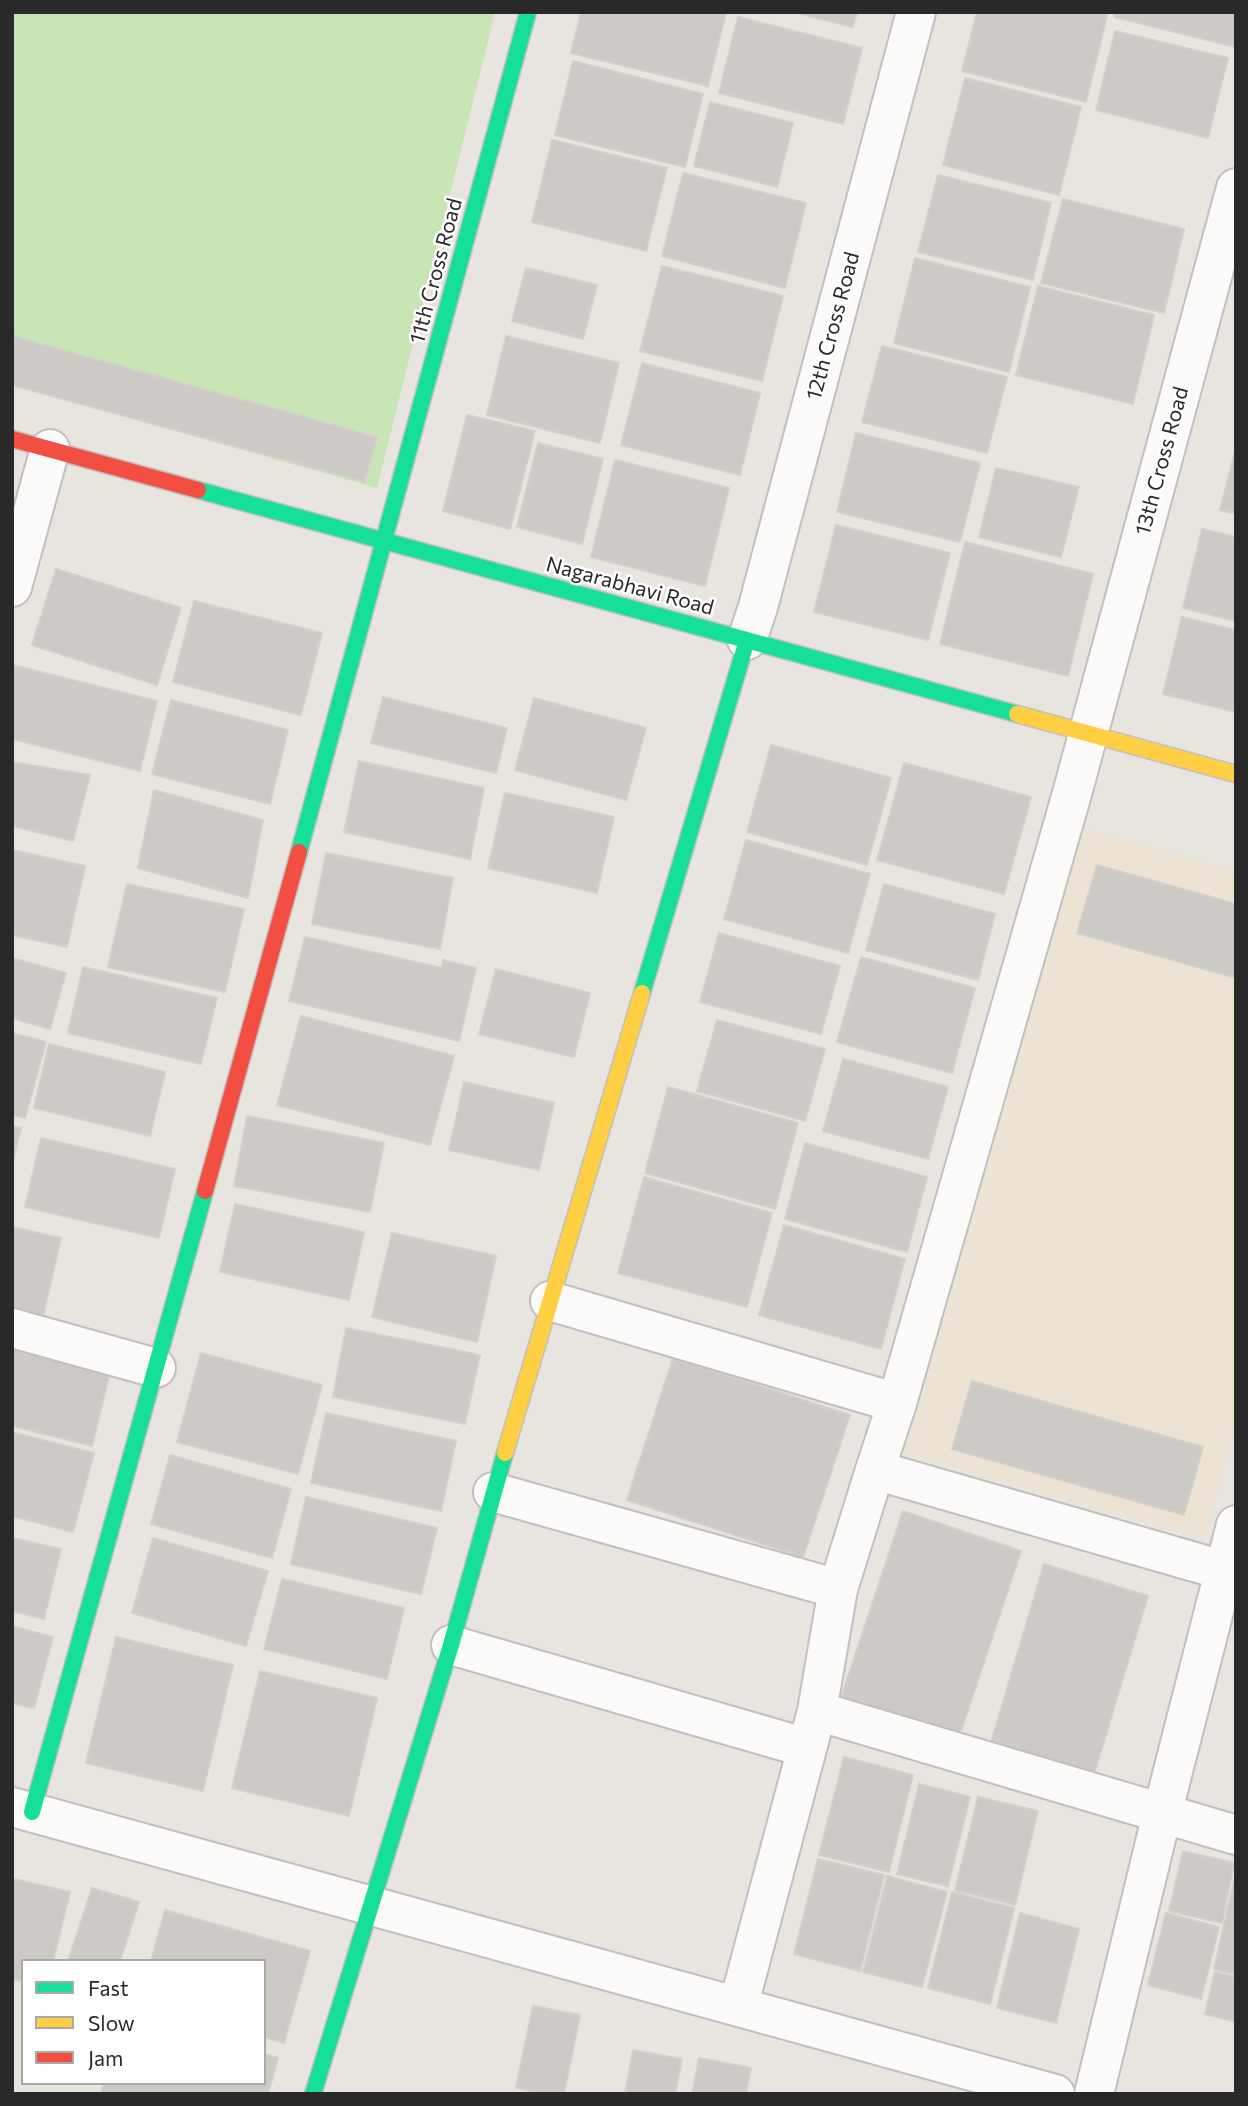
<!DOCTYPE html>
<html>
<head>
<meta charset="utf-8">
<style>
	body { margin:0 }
	#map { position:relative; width:1248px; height:2106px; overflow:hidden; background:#e8e4de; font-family:Commissioner,sans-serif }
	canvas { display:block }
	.frame { position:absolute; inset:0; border:14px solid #292929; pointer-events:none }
	.legend { position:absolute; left:21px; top:1959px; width:245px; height:126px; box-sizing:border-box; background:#fff; border:2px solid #a9a9a9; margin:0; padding:9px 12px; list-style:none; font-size:21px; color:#292929 }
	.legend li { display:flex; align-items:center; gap:14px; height:35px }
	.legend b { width:35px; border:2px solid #a9a9a9 }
</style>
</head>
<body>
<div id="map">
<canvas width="1248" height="2106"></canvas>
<div class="frame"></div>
<ul class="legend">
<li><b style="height:9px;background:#16e098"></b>Fast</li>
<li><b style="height:9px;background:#ffcf43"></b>Slow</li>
<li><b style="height:9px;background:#f24e42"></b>Jam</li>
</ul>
</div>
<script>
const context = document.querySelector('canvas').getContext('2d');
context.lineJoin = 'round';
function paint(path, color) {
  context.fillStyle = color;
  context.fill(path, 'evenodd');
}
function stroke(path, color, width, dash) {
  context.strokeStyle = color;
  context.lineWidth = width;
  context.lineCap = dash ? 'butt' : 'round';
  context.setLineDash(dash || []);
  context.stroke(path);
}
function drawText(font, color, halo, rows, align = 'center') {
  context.font = font + ' Commissioner,sans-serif';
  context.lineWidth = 5;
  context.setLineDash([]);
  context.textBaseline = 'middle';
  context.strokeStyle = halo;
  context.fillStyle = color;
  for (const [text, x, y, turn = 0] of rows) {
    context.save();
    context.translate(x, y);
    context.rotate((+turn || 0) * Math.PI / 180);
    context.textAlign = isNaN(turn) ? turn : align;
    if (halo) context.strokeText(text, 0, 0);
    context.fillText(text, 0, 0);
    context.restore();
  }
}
paint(new Path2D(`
	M 1081,828 L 1236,871 L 1236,1422 L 1204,1537 L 906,1454 Z`), '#ece3d2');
paint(new Path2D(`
	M 12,12 L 495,12 L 377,488 L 12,385 Z`), '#c8e5b5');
const building = new Path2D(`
	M 581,12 L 726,12 L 708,86 L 571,53 Z
	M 793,12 L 857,12 L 853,27 Z
	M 977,12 L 1108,12 L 1086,102 L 962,71 Z
	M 1115,12 L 1236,12 L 1236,47 L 1114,17 Z
	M 738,17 L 862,48 L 843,124 L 719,93 Z
	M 1115,31 L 1228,58 L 1208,138 L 1096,110 Z
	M 573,61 L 703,94 L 685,167 L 555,135 Z
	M 965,78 L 1081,107 L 1059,195 L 943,165 Z
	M 710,102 L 793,123 L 777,187 L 694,166 Z
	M 552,140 L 667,168 L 646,251 L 532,222 Z
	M 683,173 L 806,203 L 785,288 L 662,256 Z
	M 938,175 L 1051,203 L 1033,280 L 918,252 Z
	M 1063,199 L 1184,229 L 1164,313 L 1041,283 Z
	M 915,258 L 1030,287 L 1009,372 L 894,343 Z
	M 662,266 L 783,296 L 762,381 L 640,351 Z
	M 526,268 L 597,285 L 583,339 L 512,321 Z
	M 1038,286 L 1154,315 L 1133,404 L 1016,375 Z
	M 12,336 L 377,437 L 365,482 L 12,385 Z
	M 506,336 L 619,363 L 600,443 L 487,415 Z
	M 882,346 L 1007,377 L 987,453 L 862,422 Z
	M 642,363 L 760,393 L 740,475 L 621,445 Z
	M 467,415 L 535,431 L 510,529 L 443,511 Z
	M 856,433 L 980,463 L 960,542 L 837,512 Z
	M 538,443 L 603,459 L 582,544 L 517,527 Z
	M 1236,448 L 1236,514 L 1220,510 Z
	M 615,460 L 729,488 L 705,586 L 591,557 Z
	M 996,468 L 1079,487 L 1061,557 L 979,537 Z
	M 836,525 L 950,553 L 928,640 L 814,612 Z
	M 1202,529 L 1236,537 L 1236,621 L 1183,608 Z
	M 965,542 L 1093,574 L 1068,676 L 940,644 Z
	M 56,569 L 181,608 L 157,685 L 32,645 Z
	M 194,601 L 322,633 L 301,715 L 173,682 Z
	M 1182,617 L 1236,630 L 1236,712 L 1163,694 Z
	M 12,665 L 157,701 L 140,771 L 12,739 Z
	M 383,697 L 507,728 L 496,773 L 371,743 Z
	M 534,698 L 646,728 L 626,800 L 515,770 Z
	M 171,700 L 288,730 L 270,804 L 152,774 Z
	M 771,745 L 891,778 L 867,865 L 747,832 Z
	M 359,761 L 484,788 L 470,859 L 344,832 Z
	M 12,762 L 90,775 L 73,841 L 12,826 Z
	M 904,763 L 1031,797 L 1004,894 L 877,860 Z
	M 154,790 L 263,820 L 248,898 L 138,868 Z
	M 505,793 L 614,817 L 597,893 L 488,868 Z
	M 746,840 L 870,874 L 848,953 L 724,919 Z
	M 12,850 L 85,866 L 67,947 L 12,935 Z
	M 326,853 L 453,878 L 440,949 L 312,924 Z
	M 1097,865 L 1236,904 L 1236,978 L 1077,933 Z
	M 127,884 L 244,909 L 225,992 L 108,967 Z
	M 884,884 L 995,914 L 978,980 L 866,950 Z
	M 719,933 L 840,966 L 821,1034 L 700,1002 Z
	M 305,937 L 442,968 L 443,960 L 476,968 L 459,1041 L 289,1001 Z
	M 861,957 L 975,988 L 952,1073 L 837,1042 Z
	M 12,958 L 66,973 L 50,1029 L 12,1018 Z
	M 83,967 L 217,998 L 201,1064 L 68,1033 Z
	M 496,969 L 590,993 L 574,1057 L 479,1034 Z
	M 301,1016 L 454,1056 L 430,1145 L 277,1105 Z
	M 717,1020 L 825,1049 L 805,1121 L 697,1091 Z
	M 12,1033 L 46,1042 L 25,1118 L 12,1115 Z
	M 49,1044 L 165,1072 L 150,1136 L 34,1108 Z
	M 843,1059 L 948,1087 L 928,1159 L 823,1131 Z
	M 464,1082 L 554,1103 L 539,1170 L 449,1150 Z
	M 668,1087 L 798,1123 L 775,1209 L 645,1173 Z
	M 247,1116 L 384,1143 L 370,1212 L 234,1186 Z
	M 12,1126 L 21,1128 L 12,1165 Z
	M 41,1138 L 175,1169 L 159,1238 L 25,1207 Z
	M 805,1143 L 927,1177 L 907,1252 L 785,1219 Z
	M 644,1177 L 772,1213 L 747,1307 L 618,1273 Z
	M 235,1204 L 364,1232 L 349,1300 L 220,1272 Z
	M 784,1225 L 905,1259 L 881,1349 L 759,1315 Z
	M 12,1227 L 61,1238 L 43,1316 L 12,1308 Z
	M 392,1233 L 496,1256 L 477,1342 L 372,1317 Z
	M 346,1328 L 480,1355 L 465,1424 L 333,1397 Z
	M 12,1348 L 110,1372 L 92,1446 L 12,1426 Z
	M 201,1353 L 322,1385 L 298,1474 L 177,1442 Z
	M 673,1358 L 850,1415 L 803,1557 L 627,1500 Z
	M 972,1381 L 1203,1447 L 1184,1515 L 952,1449 Z
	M 326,1413 L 456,1441 L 441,1511 L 311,1483 Z
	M 12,1432 L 94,1453 L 73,1532 L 12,1516 Z
	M 170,1455 L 291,1489 L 272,1558 L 151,1524 Z
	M 306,1497 L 437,1528 L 421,1594 L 291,1564 Z
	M 903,1511 L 1021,1551 L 953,1755 L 835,1716 Z
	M 12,1538 L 61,1549 L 44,1619 L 12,1611 Z
	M 153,1538 L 268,1571 L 246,1646 L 132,1613 Z
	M 1044,1564 L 1148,1596 L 1087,1797 L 984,1766 Z
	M 282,1579 L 404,1608 L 387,1679 L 264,1649 Z
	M 12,1626 L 53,1637 L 34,1708 L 12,1703 Z
	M 116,1637 L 233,1665 L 203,1791 L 86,1763 Z
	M 260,1671 L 377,1698 L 349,1816 L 232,1788 Z
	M 844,1757 L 913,1775 L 889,1872 L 819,1855 Z
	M 919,1784 L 970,1797 L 948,1886 L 897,1874 Z
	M 978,1797 L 1038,1811 L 1015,1905 L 955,1890 Z
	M 1183,1851 L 1234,1863 L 1222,1923 L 1169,1911 Z
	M 818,1859 L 884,1875 L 860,1971 L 794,1954 Z
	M 1236,1872 L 1236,1974 L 1214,1969 Z
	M 887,1876 L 947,1892 L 922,1987 L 863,1972 Z
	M 14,1879 L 70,1892 L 53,1961 L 23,1961 L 23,1982 L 12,1979 L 12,1887 Z
	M 92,1888 L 139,1902 L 120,1961 L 68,1961 Z
	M 952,1892 L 1014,1908 L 990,2004 L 928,1988 Z
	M 165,1910 L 310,1951 L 284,2043 L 264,2037 L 264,1961 L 151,1961 Z
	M 1020,1913 L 1079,1929 L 1056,2023 L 997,2008 Z
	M 1166,1913 L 1219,1927 L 1201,1999 L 1148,1985 Z
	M 1215,1972 L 1236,1977 L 1236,2022 L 1205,2014 Z
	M 533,2006 L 580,2015 L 564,2094 L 546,2094 L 516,2088 Z
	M 633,2050 L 682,2059 L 675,2094 L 625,2094 Z
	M 264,2054 L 278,2058 L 268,2094 L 101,2094 L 104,2083 L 264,2083 Z
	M 699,2058 L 751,2068 L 746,2094 L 692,2094 Z`);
paint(building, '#cdcac5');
stroke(building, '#d3d0ca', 2);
const street = new Path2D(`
	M 12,587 L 50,449
	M 747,640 L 758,607 L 916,12
	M 550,1301 L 897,1403 L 1073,790 L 1236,188
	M 12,1328 L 156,1368
	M 875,1470 L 1236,1574
	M 493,1492 L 838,1589 L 875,1470 L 897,1403
	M 451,1645 L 807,1748
	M 817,1711 L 1236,1835
	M 12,1807 L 1055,2094
	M 738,2007 L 817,1711 L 838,1589
	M 1094,2094 L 1162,1814 L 1236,1525`);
const fast = new Path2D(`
	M 198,490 L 1017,714
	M 299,852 L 528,12
	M 642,993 L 747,640
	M 32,1812 L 205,1191
	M 313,2094 L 451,1645 L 505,1453`);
const slow = new Path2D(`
	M 1017,714 L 1236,774
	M 505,1453 L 642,993`);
const jam = new Path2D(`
	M 12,439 L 198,490
	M 205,1191 L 299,852`);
stroke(street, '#c1c0c0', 42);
stroke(fast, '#c1c0c0', 19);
stroke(slow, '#c1c0c0', 19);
stroke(jam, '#c1c0c0', 19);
stroke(street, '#fcfbfa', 38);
stroke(fast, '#16e098', 16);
stroke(slow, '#ffcf43', 16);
stroke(jam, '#f24e42', 16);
drawText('21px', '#292929', '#fff', [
	["11th Cross Road",436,271,-75],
	["12th Cross Road",833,326,-75],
	["13th Cross Road",1162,461,-75],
	["Nagarabhavi Road",630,586,15]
]);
</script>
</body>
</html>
